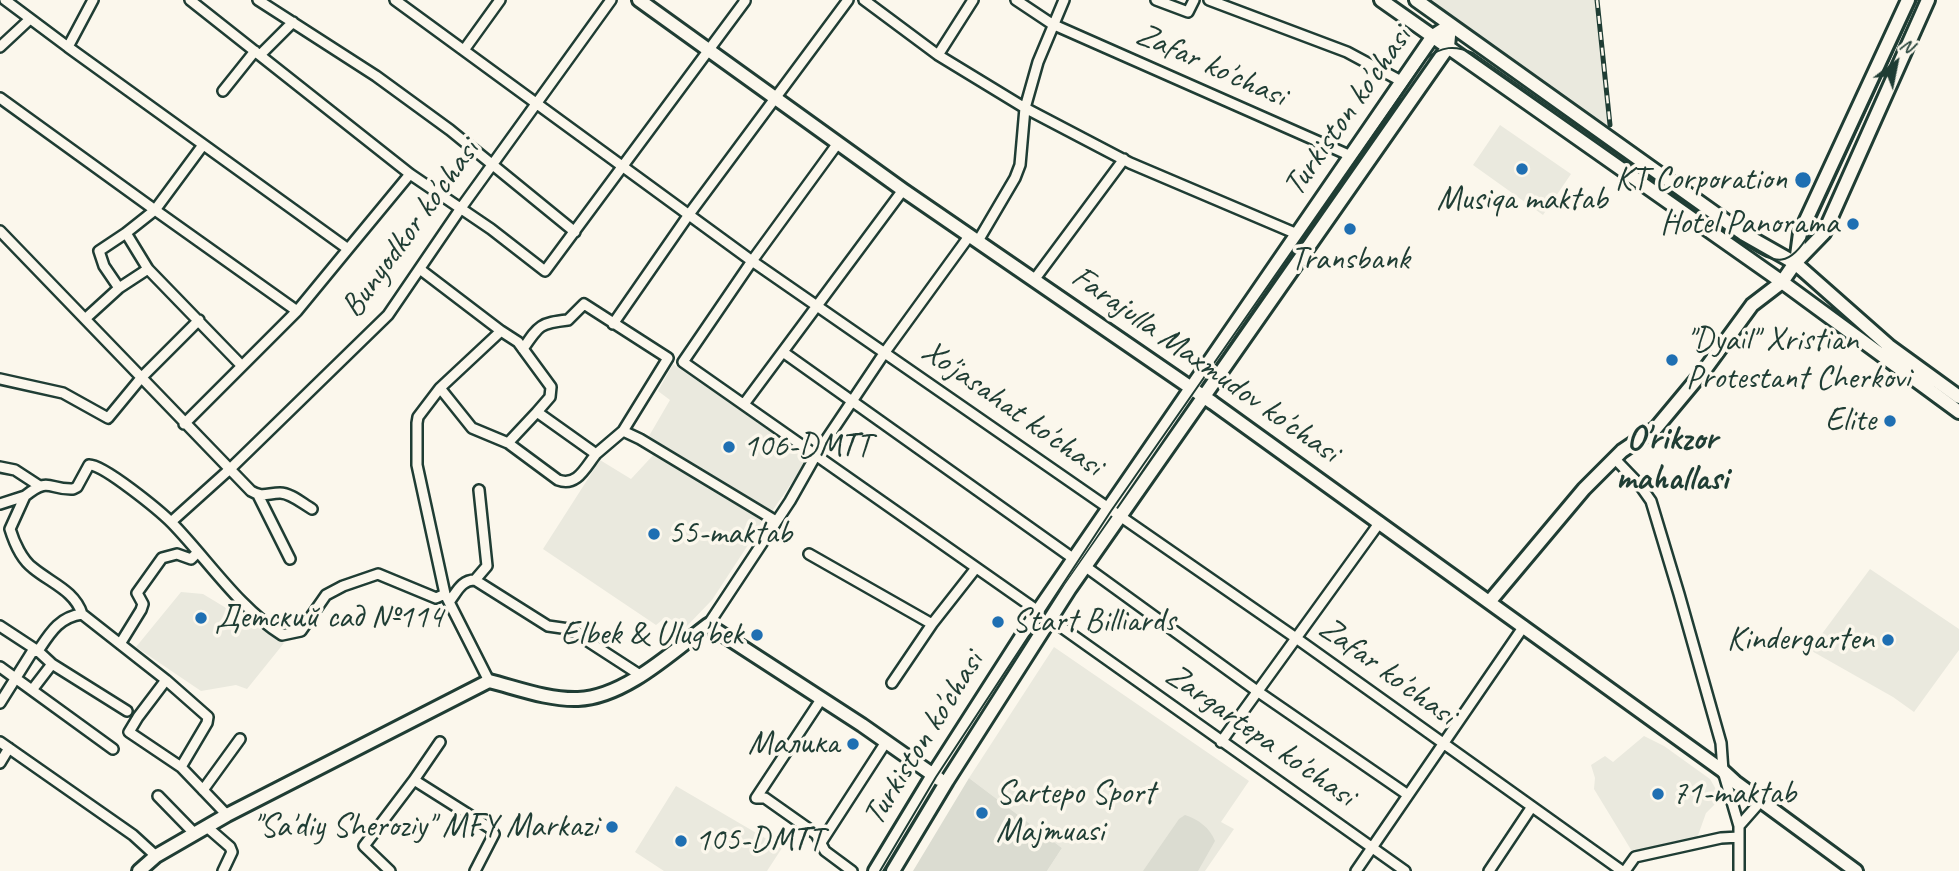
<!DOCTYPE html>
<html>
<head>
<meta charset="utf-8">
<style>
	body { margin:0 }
	#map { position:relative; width:1959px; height:871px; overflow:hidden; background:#fbf7ec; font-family:Caveat,sans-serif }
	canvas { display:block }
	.north { position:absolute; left:1861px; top:28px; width:70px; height:70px; -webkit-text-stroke:5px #fbf7ec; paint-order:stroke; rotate:32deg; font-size:19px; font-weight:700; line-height:28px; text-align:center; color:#1f3d34 }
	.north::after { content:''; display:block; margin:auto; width:24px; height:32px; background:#1f3d34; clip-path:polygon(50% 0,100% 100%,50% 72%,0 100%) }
</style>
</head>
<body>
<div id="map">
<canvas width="1959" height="871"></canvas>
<div class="north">N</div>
</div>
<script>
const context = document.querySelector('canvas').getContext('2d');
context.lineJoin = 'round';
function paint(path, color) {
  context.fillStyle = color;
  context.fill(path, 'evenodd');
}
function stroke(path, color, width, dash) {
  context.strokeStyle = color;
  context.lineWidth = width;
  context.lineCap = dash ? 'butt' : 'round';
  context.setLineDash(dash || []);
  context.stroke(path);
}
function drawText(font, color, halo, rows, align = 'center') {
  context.font = font + ' Caveat,sans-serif';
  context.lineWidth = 7;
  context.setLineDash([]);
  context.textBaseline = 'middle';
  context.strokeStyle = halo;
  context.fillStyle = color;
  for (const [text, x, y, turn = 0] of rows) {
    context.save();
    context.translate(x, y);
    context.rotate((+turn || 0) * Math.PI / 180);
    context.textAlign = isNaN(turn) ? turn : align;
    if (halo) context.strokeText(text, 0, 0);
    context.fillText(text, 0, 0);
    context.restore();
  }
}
paint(new Path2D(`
	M 1429,0 L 1595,0 L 1608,130 L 1511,61 Z
	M 1500,125 L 1571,174 L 1543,215 L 1473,165 Z
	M 673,364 L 809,458 L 770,514 L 649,436 L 670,400 L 658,391 Z
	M 657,451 L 765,519 L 712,600 L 686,627 L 666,617 L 656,625 L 543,549 L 600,460 L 631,479 Z
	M 1870,569 L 1959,629 L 1959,650 L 1914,712 L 1893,697 L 1810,650 Z
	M 181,592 L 203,594 L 284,643 L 247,689 L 236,685 L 201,691 L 136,647 Z
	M 1054,647 L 1249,781 L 1221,822 L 1234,829 L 1205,871 L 1047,871 L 1062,848 L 969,778 Z
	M 1644,736 L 1664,746 L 1710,779 L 1721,798 L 1706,813 L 1696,841 L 1633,853 L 1594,789 L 1595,778 L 1591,765 L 1605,756 L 1613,762 Z
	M 676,786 L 782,848 L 767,871 L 664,871 L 635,852 Z`), '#eae9de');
paint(new Path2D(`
	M 969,778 L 1062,848 L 1047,871 L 913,871 Z
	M 1185,815 C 1198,819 1210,828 1215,841 L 1198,871 L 1143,871 L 1179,819 Z`), '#dbdcd1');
const street = new Path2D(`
	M 5,0 L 68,47
	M 93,0 L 68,47 L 348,249 L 410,174
	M 190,0 L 410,174 L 491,229 L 545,271 L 745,1 L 744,0
	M 258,0 L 376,76 L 450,130 L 575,232
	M 395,0 L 752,261 L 1296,638 L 1622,871
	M 864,0 L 938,55 L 1025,108 L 1130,163 L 1297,234
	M 1016,0 L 1052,24 L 1351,156
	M 1156,0 L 1188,12 L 1194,0
	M 1209,0 L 1347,52 L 1401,81
	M 0,47 L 30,19
	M 464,50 L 500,0
	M 260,55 L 293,22
	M 938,55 L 973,0
	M 223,91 L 255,51
	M 0,98 L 155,210 L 203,145
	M 838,143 L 752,261 L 683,362 L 1038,611
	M 0,231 L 251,491 C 262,498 268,493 280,493 C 291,493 303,504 312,509
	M 978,241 L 1015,178 L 1020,165 L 1025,108 L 1038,62 L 1064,0
	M 421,270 L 501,331 L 440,388 L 418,417 L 417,423 L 417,465 L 445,594 L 489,681
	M 1034,280 L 1124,159
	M 119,288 L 148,269
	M 85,319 L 119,288 L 104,266 L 99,251 L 126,233
	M 613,324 L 690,213 L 848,0
	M 523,349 C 539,325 540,323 568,320 L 584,304 L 668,358 L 623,431
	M 783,352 L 1074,559
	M 242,366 L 148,269 L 126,233 L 155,210 L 297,311
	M 0,379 L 63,393 L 108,418 L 141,378 L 199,320
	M 440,388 L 472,428 L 508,443 L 558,480 C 577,487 585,468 596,454 L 537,412 L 550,397 L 551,387 L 518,342 L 501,331
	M 744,404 L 903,190
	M 184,424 L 297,311 L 348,249
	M 508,443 L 537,412
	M 596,454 L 623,431 L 640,439 L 776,521
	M 1614,458 L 1639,484 L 1651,501 L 1679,594 L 1721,743 L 1723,771 L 1739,826 L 1739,871
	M 0,467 L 15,470 L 38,485
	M 258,495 L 290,559
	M 25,496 C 50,476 48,490 73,489 L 77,487 L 89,465 C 103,464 160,511 172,523 C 208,560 238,607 282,635 L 301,631 L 326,595 L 343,586 L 378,574 L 436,598 L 445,594
	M 0,504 L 25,496 L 10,529 C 14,542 22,560 33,568 C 51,583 75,591 82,614 L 166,680 L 208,717 L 207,723 L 181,767 L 129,732 L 138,717 L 166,680
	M 171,522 L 231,468 L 388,315 L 461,208 L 611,0
	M 809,554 L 932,624
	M 1086,567 L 1257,691 L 1408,795
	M 475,580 L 548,626 L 569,629 L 640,675
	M 449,602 C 457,592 461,580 475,580 L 487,566 L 479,490
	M 1050,619 L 1405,871
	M 708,625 L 790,501 L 816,455 L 885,352 L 970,235
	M 0,626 L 38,651 L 52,664 L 127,711
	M 120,644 L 141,610 L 143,604 L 137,593 L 162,558 L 177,554 L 191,559 L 198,552
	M 0,667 L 113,749
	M 892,683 L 932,624 L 976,568
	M 32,690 L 52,664
	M 822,698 L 756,798 L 765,798 L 816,834 L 825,851 L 852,871
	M 0,703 L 32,652 L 38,651 C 50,633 59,617 82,614
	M 0,742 L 133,835 L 156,856
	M 440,742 L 414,780 L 490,828 L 494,834 L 475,871
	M 1221,742 L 1380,522
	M 0,763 L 9,748
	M 181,767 L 227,815
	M 203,790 L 240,739
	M 158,796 L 195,834
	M 1739,826 L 1761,801
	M 207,827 L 230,847 L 232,852 L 223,871
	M 820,844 L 886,742
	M 390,871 L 364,846 L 414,780
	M 1356,871 L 1524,626
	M 1489,871 L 1531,808
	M 1625,871 L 1635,857 L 1721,838 L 1739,837`);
const secondary = new Path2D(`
	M 639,0 L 903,190 L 1213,403 L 1723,771 L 1735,782 L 1856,871
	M 1381,0 L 1782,282 L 1959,412
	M 1416,0 L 1744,234 L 1795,263 L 1889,346 L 1959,397
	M 1796,263 L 1800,233 L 1908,0
	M 1490,601 L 1584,489 L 1622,451 L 1656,428 L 1706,368 L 1752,305 L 1782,282 L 1795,263 L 1824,233 L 1928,0
	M 139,871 L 156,856 L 227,815 L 489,681 C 517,688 548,700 578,699 C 625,697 672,652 708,625 L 862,725 L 939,779
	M 875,871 L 933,775 L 1038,611 L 1433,36 L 1450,25
	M 893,871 L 947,781 L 1070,588 L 1448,47 L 1450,25`);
stroke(street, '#1f3d34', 14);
stroke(secondary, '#1f3d34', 18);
stroke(street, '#fbf7ec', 9);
stroke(secondary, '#fbf7ec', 12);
stroke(new Path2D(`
	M 880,871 L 936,777 L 1111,511 L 1426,59 C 1441,46 1455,45 1473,53 L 1747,246 C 1776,265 1790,267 1809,234 L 1917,0`), '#1f3d34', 2);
const rail = new Path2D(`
	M 1597,0 L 1610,125`);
stroke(rail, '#1f3d34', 5);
stroke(rail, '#fbf7ec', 2.5, [8]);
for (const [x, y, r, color] of [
	[1522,169,7,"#1f6fb2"],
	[1803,180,9,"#1f6fb2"],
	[1853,224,7,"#1f6fb2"],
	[1350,229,7,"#1f6fb2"],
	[1672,360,7,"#1f6fb2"],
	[1890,421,7,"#1f6fb2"],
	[729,447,7,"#1f6fb2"],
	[654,534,7,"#1f6fb2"],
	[201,618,7,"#1f6fb2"],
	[998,622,7,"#1f6fb2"],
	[757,635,7,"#1f6fb2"],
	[1888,640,7,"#1f6fb2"],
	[853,744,7,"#1f6fb2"],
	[1658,794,7,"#1f6fb2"],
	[982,813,7,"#1f6fb2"],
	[612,827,7,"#1f6fb2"],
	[681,841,7,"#1f6fb2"]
]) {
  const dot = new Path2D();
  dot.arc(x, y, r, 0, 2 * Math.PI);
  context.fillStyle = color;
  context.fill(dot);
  stroke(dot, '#fbf7ec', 2.5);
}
drawText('33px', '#1f3d34', '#fbf7ec', [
	["Zafar ko'chasi",1211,66,24],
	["Turkiston ko'chasi",1348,112,-55],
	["Bunyodkor ko'chasi",411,229,-54],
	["Farajulla Maxmudov ko'chasi",1205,365,35],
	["Xo'jasahat ko'chasi",1012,409,35],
	["Zafar ko'chasi",1387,672,36],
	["Zargartepa ko'chasi",1260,736,35],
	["Turkiston ko'chasi",924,739,-58]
]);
drawText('33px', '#1f3d34', '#fbf7ec', [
	["KT Corporation",1787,180,"right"],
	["Musiqa maktab",1522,200,"center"],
	["Hotel Panorama",1839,224,"right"],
	["Transbank",1350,260,"center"],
	["\"Dyail\" Xristian",1686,341],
	["Protestant Cherkovi",1686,379],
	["Elite",1876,421,"right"],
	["106-DMTT",743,447],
	["55-maktab",668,534],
	["Детский сад №114",215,618],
	["Start Billiards",1012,622],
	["Elbek & Ulug'bek",743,635,"right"],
	["Kindergarten",1874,640,"right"],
	["Малика",839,744,"right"],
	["Sartepo Sport",996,794],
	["Majmuasi",996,832],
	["71-maktab",1672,794],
	["\"Sa'diy Sheroziy\" MFY Markazi",598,827,"right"],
	["105-DMTT",695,841]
], 'left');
drawText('bold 35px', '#1f3d34', '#fbf7ec', [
	["O'rikzor",1672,440],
	["mahallasi",1672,480]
]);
</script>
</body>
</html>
